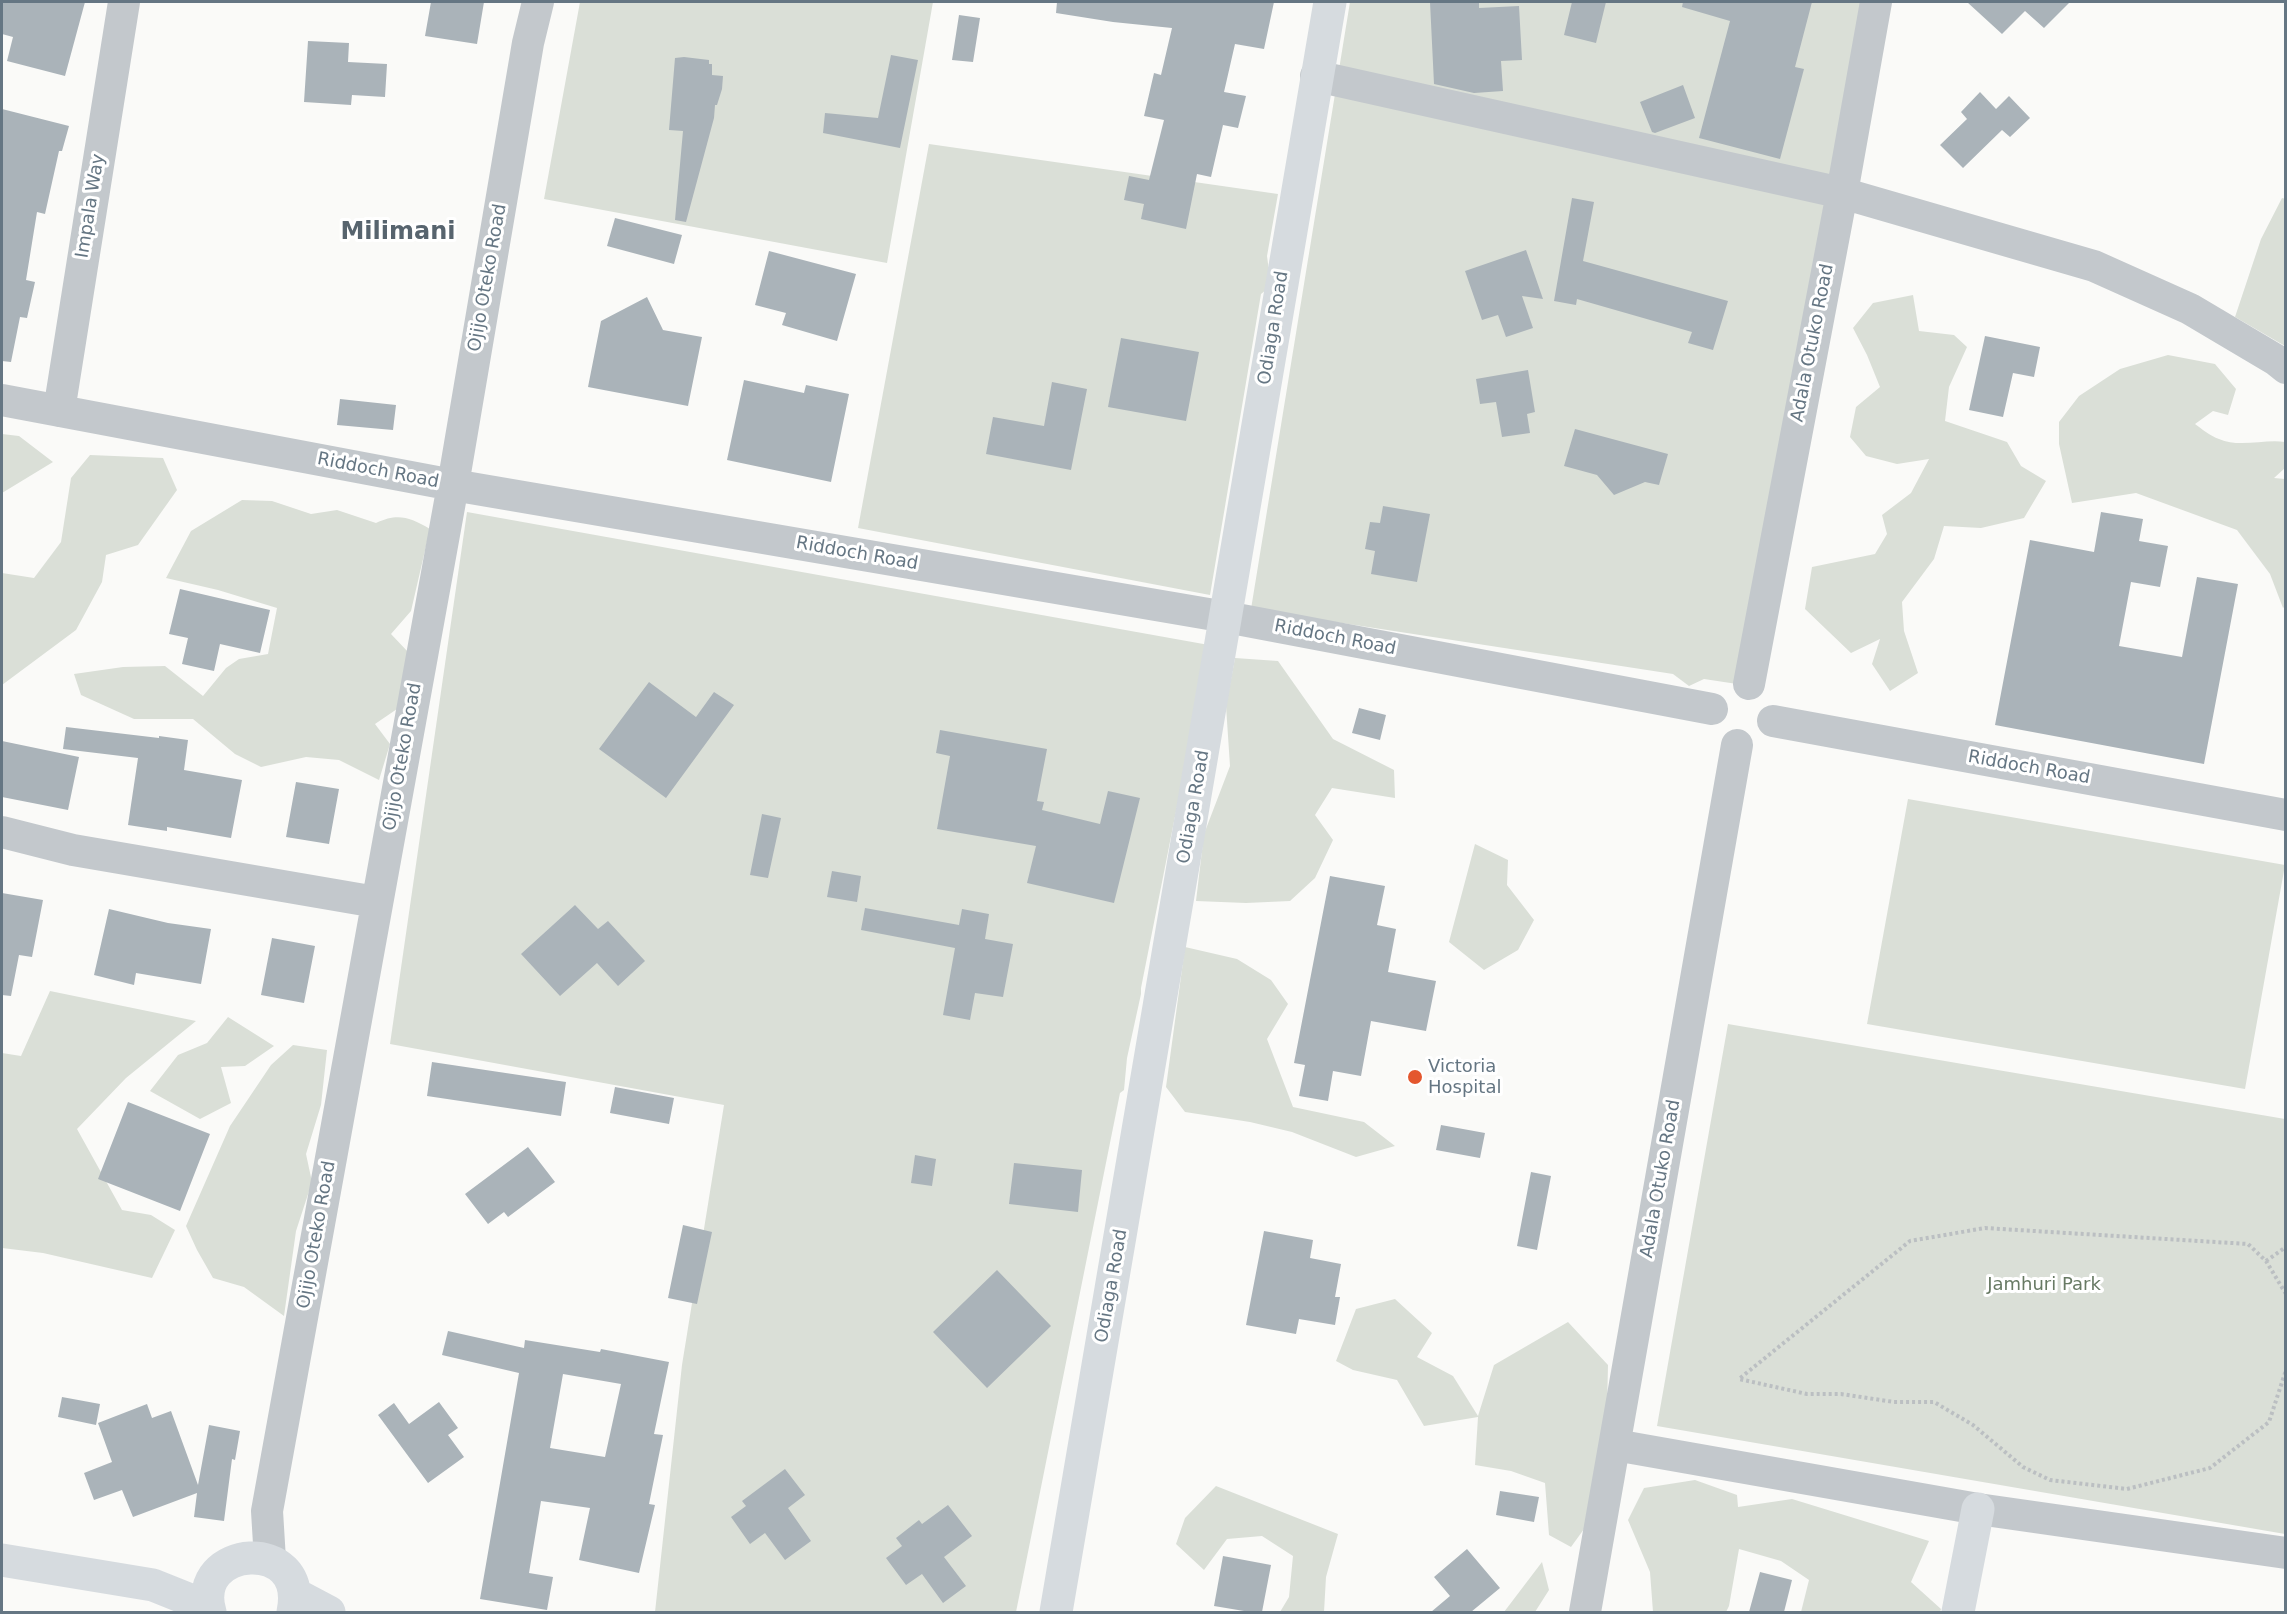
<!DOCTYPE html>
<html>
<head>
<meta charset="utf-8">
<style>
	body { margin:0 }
	#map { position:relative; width:2287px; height:1614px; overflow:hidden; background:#fafaf8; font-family:"DejaVu Sans",sans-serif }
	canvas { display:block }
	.frame { position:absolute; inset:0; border:3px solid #657683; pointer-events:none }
</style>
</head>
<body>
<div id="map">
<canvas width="2287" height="1614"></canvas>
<div class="frame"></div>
</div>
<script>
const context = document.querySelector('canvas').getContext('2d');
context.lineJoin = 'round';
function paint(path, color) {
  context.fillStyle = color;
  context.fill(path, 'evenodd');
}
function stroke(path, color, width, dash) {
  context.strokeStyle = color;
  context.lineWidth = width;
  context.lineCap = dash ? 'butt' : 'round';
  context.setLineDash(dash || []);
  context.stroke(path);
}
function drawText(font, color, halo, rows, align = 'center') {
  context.font = font + ' "DejaVu Sans",sans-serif';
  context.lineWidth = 6;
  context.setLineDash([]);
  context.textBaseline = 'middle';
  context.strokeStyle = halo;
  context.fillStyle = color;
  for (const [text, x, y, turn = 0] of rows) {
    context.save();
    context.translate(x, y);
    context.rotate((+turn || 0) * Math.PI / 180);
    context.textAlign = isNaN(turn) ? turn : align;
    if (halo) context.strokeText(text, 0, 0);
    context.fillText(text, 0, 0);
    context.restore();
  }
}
paint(new Path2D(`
	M 580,2 L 933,2 L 887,263 L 544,199 Z
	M 1350,2 L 1876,2 L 1737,684 L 1704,679 L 1689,686 L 1673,674 L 1251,609 Z
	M 929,144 L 1278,194 L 1267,256 L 1271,286 L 1261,294 L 1210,595 L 858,528 Z
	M 2282,198 L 2286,199 L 2285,346 L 2235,317 L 2261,239 Z
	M 1913,295 L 1919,331 L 1954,335 L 1967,347 L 1949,387 L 1945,421 L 2007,442 L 2021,466 L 2046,481 L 2024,518 L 1981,528 L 1944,526 L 1934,559 L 1902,602 L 1904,631 L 1918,673 L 1890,691 L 1872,664 L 1880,639 L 1851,653 L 1805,609 L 1812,567 L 1875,554 L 1887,534 L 1882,515 L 1911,493 L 1929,459 L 1897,464 L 1866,456 L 1850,437 L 1856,407 L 1880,387 L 1867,355 L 1853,328 L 1873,303 Z
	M 2168,355 L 2215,364 L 2236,389 L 2228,415 L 2213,411 L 2195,424 C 2202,429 2210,436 2219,439 C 2239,448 2264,439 2285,442 L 2285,468 L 2274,478 L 2285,479 L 2286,605 L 2283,608 L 2270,574 L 2237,530 L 2136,493 L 2072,503 L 2059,444 L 2059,422 L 2079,396 L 2120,369 Z
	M 2,434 L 19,436 L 53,462 L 2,493 Z
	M 90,455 L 163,458 L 177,490 L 138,545 L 106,555 L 102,582 L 76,630 L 2,685 L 2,573 L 34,578 L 61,542 L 71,478 Z
	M 242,500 L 272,501 L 311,514 L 337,510 L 376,523 C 398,513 409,517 430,529 L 411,611 L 391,634 L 409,653 L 397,709 L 375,724 L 390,744 L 379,780 L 339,760 L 306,757 L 261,767 L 235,754 L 193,719 L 134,719 L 81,695 L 74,674 L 123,667 L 165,666 L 203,696 L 226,668 L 239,659 L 268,654 L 277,608 L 218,590 L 166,578 L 191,531 Z
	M 467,512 L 1209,645 L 1141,988 L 1141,994 L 1127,1058 L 1124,1090 L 1120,1093 L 1016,1612 L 655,1612 L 682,1365 L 724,1105 L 390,1044 Z
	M 1235,658 L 1278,661 L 1333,739 L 1394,770 L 1395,798 L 1332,788 L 1315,815 L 1333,840 L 1315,878 L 1290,901 L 1246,903 L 1196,901 L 1204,834 L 1230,766 L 1226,706 Z
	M 1908,799 L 2285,865 L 2245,1089 L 1867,1024 Z
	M 1475,844 L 1508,860 L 1507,885 L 1534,920 L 1518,950 L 1484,970 L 1449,942 Z
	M 1185,947 L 1237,959 L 1271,980 L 1288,1004 L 1267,1039 L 1293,1107 L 1364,1122 L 1395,1146 L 1356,1157 L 1292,1132 L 1250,1122 L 1185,1112 L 1166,1087 Z
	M 50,991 L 196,1021 L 126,1078 L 77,1129 L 122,1210 L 151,1215 L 175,1230 L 152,1278 L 43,1253 L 2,1248 L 2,1053 L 21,1056 Z
	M 228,1017 L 274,1046 L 245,1066 L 221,1067 L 231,1103 L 200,1119 L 150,1091 L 178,1055 L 207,1043 Z
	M 1728,1024 L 2285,1119 L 2285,1534 L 1657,1426 Z
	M 293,1045 L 327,1050 L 321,1105 L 306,1154 L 312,1182 L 296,1231 L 284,1316 L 244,1287 L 213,1278 L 197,1250 L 186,1226 L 230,1126 L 271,1065 Z
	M 1395,1299 L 1432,1333 L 1417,1357 L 1453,1376 L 1478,1416 L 1494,1365 L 1568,1322 L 1608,1365 L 1605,1500 L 1571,1547 L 1549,1535 L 1545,1483 L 1511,1471 L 1475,1465 L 1478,1417 L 1424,1426 L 1397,1380 L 1353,1370 L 1336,1361 L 1356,1309 Z
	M 1695,1480 L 1737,1495 L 1738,1507 L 1792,1499 L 1929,1541 L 1911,1582 L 1941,1609 L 1940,1612 L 1801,1612 L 1809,1580 L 1781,1561 L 1739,1549 L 1729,1606 L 1726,1612 L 1653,1612 L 1650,1572 L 1628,1520 L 1644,1488 Z
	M 1216,1486 L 1338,1534 L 1326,1577 L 1324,1612 L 1280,1612 L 1289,1597 L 1293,1556 L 1262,1536 L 1227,1539 L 1204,1570 L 1176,1544 L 1185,1518 Z
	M 1542,1562 L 1549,1590 L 1535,1612 L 1504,1612 Z`), '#dadfd7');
paint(new Path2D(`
	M 2,2 L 85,2 L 65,76 L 7,61 L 13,37 L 2,34 Z
	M 431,2 L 484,2 L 477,44 L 425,36 Z
	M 1057,2 L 1274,2 L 1264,49 L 1235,44 L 1224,92 L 1246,96 L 1238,128 L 1223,125 L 1211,177 L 1197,174 L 1186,229 L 1141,219 L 1144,204 L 1124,200 L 1129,176 L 1149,180 L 1164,120 L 1144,116 L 1154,73 L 1161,75 L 1172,28 L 1113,22 L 1056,13 Z
	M 1430,2 L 1479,2 L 1479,8 L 1519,6 L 1522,60 L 1501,61 L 1503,91 L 1474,93 L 1434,84 Z
	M 1572,2 L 1606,2 L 1596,43 L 1564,35 Z
	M 1683,2 L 1812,2 L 1795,67 L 1804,69 L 1780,159 L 1699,138 L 1730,21 L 1682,7 Z
	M 1967,2 L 2070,2 L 2044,28 L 2025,11 L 2002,34 Z
	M 959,15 L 980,18 L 973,62 L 952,60 Z
	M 308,41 L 349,43 L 348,62 L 387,64 L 385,97 L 352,95 L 351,105 L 304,102 Z
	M 891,55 L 918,60 L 900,148 L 823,133 L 825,113 L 878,118 Z
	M 684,57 L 709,60 L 709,64 L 712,64 L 712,75 L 723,76 L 722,89 L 717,105 L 715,105 L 714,118 L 686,222 L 675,220 L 683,131 L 669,130 L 675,58 Z
	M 1683,85 L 1695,118 L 1655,133 L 1652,132 L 1640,102 Z
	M 1980,92 L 1996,109 L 2009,96 L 2030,118 L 2010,137 L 2002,130 L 1963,168 L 1940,145 L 1967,119 L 1961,112 Z
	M 2,109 L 69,126 L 62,151 L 59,151 L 45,214 L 37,212 L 26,280 L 35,282 L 27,318 L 20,317 L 11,362 L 2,361 Z
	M 1572,198 L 1594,202 L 1583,261 L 1728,301 L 1713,350 L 1688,343 L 1692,332 L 1577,299 L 1576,305 L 1554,301 Z
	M 615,218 L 682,235 L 674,264 L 607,246 Z
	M 1526,250 L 1543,299 L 1522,296 L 1533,328 L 1506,337 L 1498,315 L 1482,320 L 1465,271 Z
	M 769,251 L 856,274 L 837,341 L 782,325 L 786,313 L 755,305 Z
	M 647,297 L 663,330 L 702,337 L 688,406 L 588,387 L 601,321 Z
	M 1985,336 L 2040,347 L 2034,377 L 2013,373 L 2003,417 L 1969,410 Z
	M 1121,338 L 1199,352 L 1186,421 L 1108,407 Z
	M 1528,370 L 1535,412 L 1527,414 L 1530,433 L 1502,437 L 1496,402 L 1480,404 L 1476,379 Z
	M 744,380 L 804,393 L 806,385 L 849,394 L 831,482 L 727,460 Z
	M 1052,382 L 1087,389 L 1071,470 L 986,454 L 993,417 L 1044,426 Z
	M 340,399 L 396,405 L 393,430 L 337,425 Z
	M 1575,429 L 1668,454 L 1659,485 L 1645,482 L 1614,495 L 1597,475 L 1564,466 Z
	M 1383,506 L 1430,514 L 1417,582 L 1371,574 L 1375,551 L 1365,549 L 1370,522 L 1380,523 Z
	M 2101,512 L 2143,519 L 2139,541 L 2168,546 L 2160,587 L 2131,582 L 2119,646 L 2182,657 L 2197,577 L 2238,584 L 2204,764 L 1995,725 L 2030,540 L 2094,552 Z
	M 180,589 L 270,610 L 260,653 L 220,644 L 214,671 L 182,664 L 188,638 L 169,634 Z
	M 649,682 L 696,717 L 714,692 L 734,705 L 666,798 L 599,749 Z
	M 1359,708 L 1386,715 L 1380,740 L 1352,733 Z
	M 66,727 L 159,738 L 159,736 L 188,740 L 184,770 L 242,780 L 231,838 L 167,827 L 167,831 L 128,825 L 138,758 L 63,749 Z
	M 940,730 L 1047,749 L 1037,801 L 1044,802 L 1042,810 L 1100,824 L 1108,791 L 1140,798 L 1114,903 L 1027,883 L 1036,846 L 937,829 L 950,756 L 936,753 Z
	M 2,741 L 79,757 L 68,810 L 2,797 Z
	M 296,782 L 339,789 L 329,844 L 286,837 Z
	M 762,814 L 781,818 L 768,878 L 750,875 Z
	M 832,871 L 861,876 L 857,902 L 827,897 Z
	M 1330,876 L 1385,886 L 1377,925 L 1396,929 L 1388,972 L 1436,981 L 1426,1031 L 1371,1021 L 1361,1076 L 1333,1071 L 1328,1101 L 1299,1096 L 1305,1065 L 1294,1063 Z
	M 2,893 L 43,900 L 32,957 L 19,955 L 11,996 L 2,995 Z
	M 575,905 L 598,929 L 608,921 L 645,961 L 618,986 L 597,963 L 560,996 L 521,954 Z
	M 865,908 L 959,925 L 962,909 L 989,914 L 985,939 L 1013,944 L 1003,997 L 975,993 L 970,1020 L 943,1015 L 955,948 L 861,930 Z
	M 109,909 L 168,923 L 211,929 L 201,984 L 136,973 L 134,985 L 94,975 Z
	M 272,938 L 315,946 L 304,1003 L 261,995 Z
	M 432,1062 L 566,1082 L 561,1116 L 427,1096 Z
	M 615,1087 L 674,1098 L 669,1124 L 610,1113 Z
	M 128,1102 L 210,1134 L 180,1211 L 98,1179 Z
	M 1441,1125 L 1485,1133 L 1480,1158 L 1436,1150 Z
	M 528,1147 L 555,1182 L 508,1217 L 504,1212 L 488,1224 L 465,1194 Z
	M 915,1155 L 936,1159 L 932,1186 L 911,1183 Z
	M 1014,1163 L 1082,1170 L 1078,1212 L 1009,1204 Z
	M 1531,1172 L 1551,1176 L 1537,1250 L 1517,1246 Z
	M 683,1225 L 712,1232 L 697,1304 L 668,1298 Z
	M 1264,1231 L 1313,1240 L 1310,1258 L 1341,1264 L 1335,1297 L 1340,1297 L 1335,1325 L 1299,1319 L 1296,1334 L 1246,1325 Z
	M 997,1270 L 1051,1326 L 987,1388 L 933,1332 Z
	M 448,1331 L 524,1348 L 525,1340 L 600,1352 L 601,1349 L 669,1362 L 654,1434 L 663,1435 L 649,1504 L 655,1505 L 639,1573 L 579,1560 L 590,1508 L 541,1501 L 529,1573 L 553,1577 L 547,1610 L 480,1599 L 519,1373 L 442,1355 ZM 563,1374 L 621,1384 L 605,1457 L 550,1448 Z
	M 62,1397 L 100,1404 L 96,1425 L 58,1417 Z
	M 439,1402 L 458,1428 L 448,1435 L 464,1457 L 428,1483 L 378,1415 L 394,1403 L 409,1424 Z
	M 147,1404 L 152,1418 L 171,1411 L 198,1485 L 209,1425 L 240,1431 L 235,1460 L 232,1459 L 224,1521 L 194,1517 L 197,1493 L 133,1517 L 122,1490 L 94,1500 L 84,1473 L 112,1462 L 98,1423 Z
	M 785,1469 L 805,1495 L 788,1508 L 811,1541 L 785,1560 L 765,1533 L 750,1544 L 731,1517 L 746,1506 L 742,1501 Z
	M 1500,1491 L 1539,1497 L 1534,1522 L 1496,1515 Z
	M 948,1505 L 972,1536 L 944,1557 L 966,1586 L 943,1603 L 922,1574 L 906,1585 L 886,1558 L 902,1546 L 896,1538 L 919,1520 L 922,1524 Z
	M 1467,1549 L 1500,1588 L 1471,1612 L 1431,1612 L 1450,1596 L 1434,1577 Z
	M 1223,1556 L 1271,1565 L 1262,1612 L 1250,1612 L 1214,1606 Z
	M 1760,1572 L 1792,1580 L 1784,1612 L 1749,1612 Z`), '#aab3b9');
stroke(new Path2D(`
	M 2266,1261 L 2286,1247
	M 2286,1294 L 2266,1261 L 2248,1244 L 1985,1228 L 1910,1241 L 1739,1379 L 1807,1394 L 1841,1394 L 1894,1402 L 1934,1402 L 1973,1425 L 2023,1467 L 2050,1480 L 2127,1489 L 2210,1468 L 2269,1422 L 2286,1370`), '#bbbfc2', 4, [3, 3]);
stroke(new Path2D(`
	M 1316,76 L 1842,193 L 2094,266 L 2190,309 L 2276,360 L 2286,368
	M 2,400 L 453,485 L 1226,617 L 1712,709
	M 59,411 L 124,2
	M 1749,684 L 1842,193 L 1876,2
	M 1773,721 L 2286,815
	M 2,832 L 73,850 L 376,902
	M 1615,1445 L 1978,1509 L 2286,1553
	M 270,1560 L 267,1511 L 453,485 L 528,43 L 538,2
	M 1585,1612 L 1737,745`), '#c3c8cc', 32);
stroke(new Path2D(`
	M 2,1560 L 153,1585 L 208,1607
	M 295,1594 L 329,1612
	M 210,1612 C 190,1545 309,1535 293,1612
	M 1056,1612 L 1330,2
	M 1958,1612 L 1978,1509`), '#d6dbdf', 33);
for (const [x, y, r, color] of [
	[1415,1077,8,"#e4572e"]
]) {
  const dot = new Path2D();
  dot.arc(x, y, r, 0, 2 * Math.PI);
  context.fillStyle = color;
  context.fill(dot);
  stroke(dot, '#fff', 2);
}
drawText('18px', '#657683', '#fff', [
	["Impala Way",91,206,-81],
	["Ojijo Oteko Road",488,278,-80],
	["Odiaga Road",1274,328,-81],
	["Adala Otuko Road",1813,343,-79],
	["Riddoch Road",378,471,11],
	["Riddoch Road",857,554,10],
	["Riddoch Road",1335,638,11],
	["Ojijo Oteko Road",403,757,-80],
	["Riddoch Road",2029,768,10],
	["Odiaga Road",1194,807,-80],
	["Adala Otuko Road",1661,1179,-80],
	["Ojijo Oteko Road",317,1235,-80],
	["Odiaga Road",1112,1286,-80]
]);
drawText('18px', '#657683', '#fff', [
	["Victoria",1428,1067],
	["Hospital",1428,1088]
], 'left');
drawText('18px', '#687a64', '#fff', [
	["Jamhuri Park",2044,1285]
]);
drawText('bold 24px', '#57646e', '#fff', [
	["Milimani",398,233]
]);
</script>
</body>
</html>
